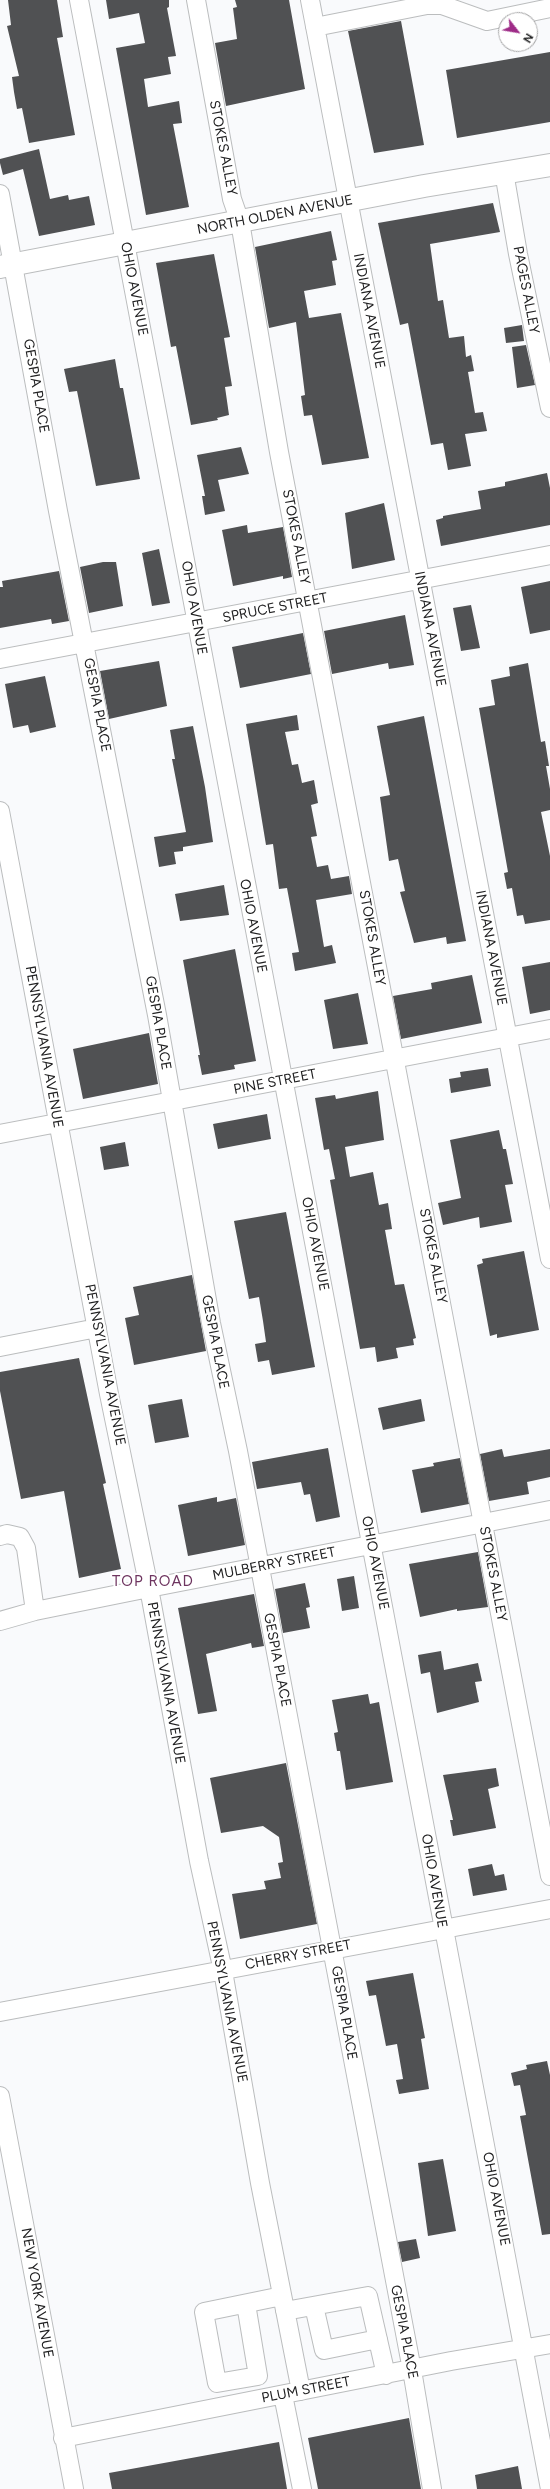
<!DOCTYPE html>
<html>
<head>
<meta charset="utf-8">
<style>
	body { margin:0 }
	#map { position:relative; width:550px; height:2489px; overflow:hidden; background:#f9fafc; font-family:Figtree,sans-serif }
	canvas { display:block }
	.north { position:absolute; left:498px; top:12px; width:40px; height:40px; box-sizing:border-box; background:#fff; border:1px solid #a6a6a7; border-radius:50%; rotate:121deg; font-size:11px; font-weight:700; line-height:16px; text-align:center; color:#212122 }
	.north::after { content:''; display:block; margin:auto; width:14px; height:18px; background:#9e2b87; clip-path:polygon(50% 0,100% 100%,50% 72%,0 100%) }
</style>
</head>
<body>
<div id="map">
<canvas width="550" height="2489"></canvas>
<div class="north">N</div>
</div>
<script>
const context = document.querySelector('canvas').getContext('2d');
context.lineJoin = 'round';
function paint(path, color) {
  context.fillStyle = color;
  context.fill(path, 'evenodd');
}
function stroke(path, color, width, dash) {
  context.strokeStyle = color;
  context.lineWidth = width;
  context.lineCap = dash ? 'butt' : 'round';
  context.setLineDash(dash || []);
  context.stroke(path);
}
function drawText(font, color, halo, rows, align = 'center') {
  context.font = font + ' Figtree,sans-serif';
  context.lineWidth = 4;
  context.setLineDash([]);
  context.textBaseline = 'middle';
  context.strokeStyle = halo;
  context.fillStyle = color;
  for (const [text, x, y, turn = 0] of rows) {
    context.save();
    context.translate(x, y);
    context.rotate((+turn || 0) * Math.PI / 180);
    context.textAlign = isNaN(turn) ? turn : align;
    if (halo) context.strokeText(text, 0, 0);
    context.fillText(text, 0, 0);
    context.restore();
  }
}
paint(new Path2D(`
	M 8,0 L 57,0 L 63,37 L 57,38 L 75,135 L 29,143 L 22,108 L 17,109 L 14,92 L 12,77 L 19,76 L 7,26 L 11,25 Z
	M 106,0 L 169,0 L 169,7 L 167,8 L 176,56 L 168,57 L 171,74 L 144,79 L 148,107 L 179,101 L 182,123 L 173,124 L 189,207 L 146,215 L 116,48 L 145,43 L 139,13 L 109,19 Z
	M 235,0 L 289,0 L 305,89 L 226,106 L 215,43 L 237,39 L 233,8 L 237,7 Z
	M 401,21 L 424,145 L 374,153 L 348,31 Z
	M 550,52 L 550,122 L 457,138 L 446,70 Z
	M 39,149 L 50,199 L 68,195 L 69,200 L 89,196 L 95,225 L 39,236 L 23,169 L 3,175 L 0,163 L 0,159 Z
	M 493,203 L 500,232 L 430,244 L 438,301 L 443,300 L 449,338 L 464,336 L 466,357 L 471,355 L 474,371 L 468,372 L 475,413 L 483,412 L 487,431 L 465,434 L 471,466 L 448,470 L 443,443 L 431,445 L 408,323 L 400,325 L 378,223 Z
	M 331,231 L 337,260 L 332,261 L 336,285 L 304,291 L 309,318 L 341,313 L 369,458 L 322,465 L 312,415 L 304,416 L 301,396 L 305,395 L 296,322 L 269,328 L 255,247 Z
	M 214,254 L 230,337 L 224,338 L 232,386 L 225,387 L 229,415 L 217,418 L 218,420 L 191,425 L 176,346 L 171,347 L 156,263 Z
	M 522,325 L 524,341 L 506,343 L 504,328 Z
	M 526,345 L 535,385 L 517,388 L 512,347 Z
	M 115,359 L 120,388 L 123,388 L 140,479 L 96,486 L 77,391 L 69,392 L 64,369 Z
	M 241,447 L 249,474 L 218,480 L 225,511 L 205,515 L 202,496 L 205,496 L 197,455 Z
	M 547,473 L 550,488 L 550,525 L 441,546 L 436,520 L 443,518 L 443,516 L 481,509 L 478,491 L 505,486 L 505,482 Z
	M 384,503 L 395,560 L 352,569 L 345,513 Z
	M 247,525 L 248,533 L 283,527 L 292,577 L 283,579 L 283,576 L 233,586 L 222,530 Z
	M 159,549 L 170,603 L 152,606 L 142,553 Z
	M 103,562 L 116,562 L 123,606 L 89,613 L 80,567 Z
	M 59,571 L 69,621 L 52,624 L 51,619 L 0,628 L 0,587 L 3,587 L 2,581 Z
	M 550,581 L 550,630 L 530,634 L 521,587 Z
	M 471,605 L 480,648 L 461,651 L 453,608 Z
	M 405,615 L 414,665 L 389,669 L 388,663 L 332,674 L 324,631 Z
	M 303,633 L 311,674 L 240,688 L 232,647 Z
	M 159,661 L 167,706 L 109,719 L 100,671 Z
	M 528,663 L 541,742 L 545,741 L 549,766 L 546,766 L 550,789 L 550,810 L 541,812 L 550,856 L 550,920 L 525,924 L 523,915 L 517,916 L 512,888 L 507,889 L 504,873 L 508,872 L 479,708 L 495,705 L 491,680 L 510,676 L 509,667 Z
	M 45,676 L 56,727 L 30,733 L 28,725 L 13,728 L 5,684 Z
	M 297,715 L 299,730 L 285,732 L 292,765 L 298,764 L 302,783 L 314,780 L 318,803 L 311,805 L 317,836 L 311,837 L 317,867 L 328,865 L 331,879 L 349,876 L 352,894 L 316,900 L 324,947 L 332,945 L 336,963 L 295,971 L 292,953 L 299,952 L 287,888 L 279,889 L 273,844 L 266,845 L 246,724 Z
	M 424,716 L 466,941 L 447,944 L 446,937 L 414,943 L 400,892 L 405,891 L 398,859 L 389,861 L 380,797 L 390,795 L 377,726 Z
	M 193,726 L 205,787 L 213,842 L 183,847 L 183,851 L 174,852 L 176,864 L 159,867 L 154,837 L 186,832 L 172,759 L 175,759 L 170,730 Z
	M 224,885 L 229,915 L 180,921 L 175,894 Z
	M 235,949 L 256,1061 L 234,1065 L 235,1069 L 202,1075 L 198,1055 L 200,1055 L 183,960 Z
	M 550,962 L 550,1010 L 530,1014 L 522,967 Z
	M 472,975 L 482,1023 L 401,1039 L 393,996 L 432,989 L 431,983 Z
	M 358,993 L 368,1044 L 333,1049 L 324,1000 Z
	M 149,1033 L 158,1084 L 83,1099 L 73,1049 Z
	M 488,1068 L 491,1086 L 451,1093 L 449,1079 L 461,1077 L 460,1072 Z
	M 378,1091 L 384,1140 L 345,1147 L 350,1177 L 373,1172 L 379,1205 L 388,1203 L 392,1229 L 385,1230 L 395,1285 L 404,1284 L 416,1338 L 413,1339 L 414,1345 L 396,1348 L 398,1358 L 377,1362 L 375,1347 L 360,1349 L 330,1180 L 335,1179 L 329,1149 L 324,1150 L 315,1098 L 335,1095 L 336,1099 Z
	M 267,1114 L 271,1139 L 218,1149 L 213,1124 Z
	M 499,1130 L 503,1149 L 506,1149 L 513,1184 L 505,1185 L 512,1222 L 480,1228 L 479,1217 L 443,1225 L 438,1203 L 461,1198 L 450,1140 Z
	M 125,1142 L 129,1166 L 104,1170 L 100,1147 Z
	M 286,1212 L 315,1367 L 272,1375 L 269,1360 L 258,1362 L 255,1344 L 266,1342 L 263,1321 L 259,1297 L 249,1299 L 234,1221 Z
	M 524,1251 L 539,1330 L 497,1338 L 497,1334 L 490,1336 L 477,1265 L 483,1263 L 482,1259 Z
	M 192,1275 L 206,1351 L 134,1365 L 125,1318 L 139,1315 L 133,1287 Z
	M 79,1358 L 106,1483 L 103,1484 L 121,1569 L 79,1578 L 64,1491 L 21,1499 L 0,1391 L 0,1372 Z
	M 182,1399 L 189,1437 L 155,1443 L 148,1405 Z
	M 421,1399 L 425,1421 L 383,1430 L 378,1408 Z
	M 328,1448 L 340,1517 L 316,1522 L 310,1494 L 304,1495 L 301,1482 L 257,1489 L 252,1462 Z
	M 502,1449 L 504,1457 L 550,1449 L 550,1477 L 527,1482 L 529,1494 L 489,1501 L 480,1454 Z
	M 460,1458 L 469,1504 L 421,1513 L 412,1470 L 434,1466 L 433,1463 Z
	M 217,1497 L 217,1502 L 236,1498 L 245,1545 L 188,1556 L 178,1505 Z
	M 478,1552 L 488,1607 L 457,1611 L 457,1609 L 420,1617 L 409,1564 Z
	M 354,1576 L 359,1608 L 342,1611 L 337,1579 Z
	M 305,1583 L 310,1607 L 306,1608 L 310,1628 L 283,1633 L 275,1589 Z
	M 254,1594 L 264,1646 L 252,1648 L 251,1643 L 206,1654 L 217,1711 L 198,1714 L 178,1608 Z
	M 441,1651 L 444,1670 L 478,1663 L 482,1681 L 475,1682 L 479,1702 L 437,1713 L 430,1672 L 421,1674 L 418,1655 Z
	M 368,1694 L 370,1704 L 379,1702 L 393,1782 L 346,1790 L 340,1751 L 337,1751 L 334,1733 L 338,1732 L 332,1700 Z
	M 286,1763 L 317,1924 L 240,1939 L 232,1894 L 266,1889 L 264,1881 L 281,1878 L 278,1863 L 283,1862 L 279,1837 L 263,1826 L 221,1833 L 210,1778 Z
	M 496,1768 L 499,1786 L 488,1789 L 496,1828 L 453,1836 L 450,1820 L 453,1820 L 443,1775 Z
	M 492,1864 L 495,1876 L 504,1874 L 507,1890 L 473,1896 L 468,1869 Z
	M 413,1973 L 425,2038 L 421,2039 L 429,2089 L 399,2094 L 396,2080 L 403,2079 L 397,2044 L 386,2046 L 376,1995 L 369,1996 L 366,1981 Z
	M 547,2061 L 550,2075 L 550,2234 L 542,2235 L 520,2116 L 526,2115 L 520,2085 L 514,2086 L 511,2073 L 527,2069 L 526,2065 Z
	M 443,2159 L 456,2231 L 428,2236 L 418,2163 Z
	M 416,2239 L 420,2258 L 402,2262 L 398,2242 Z
	M 409,2418 L 421,2489 L 318,2489 L 308,2438 Z
	M 279,2442 L 287,2489 L 112,2489 L 109,2473 Z
	M 518,2466 L 522,2489 L 477,2489 L 475,2475 Z`), '#505153');
const minor = new Path2D(`
	M 79,0 L 550,2489
	M 196,0 L 232,199 L 240,222 L 279,452 L 550,1876
	M 310,0 L 550,1259
	M 315,27 L 427,5 L 442,5 L 487,21 L 550,8
	M 504,172 L 518,254 L 550,408
	M 0,194 L 58,511 L 157,1015 L 211,1323 L 238,1451 L 315,1859 L 412,2370 L 432,2489
	M 0,659 L 550,555
	M 0,811 L 109,1394 L 149,1588 L 199,1861 L 223,1971 L 260,2183 L 301,2391
	M 0,1134 L 550,1029
	M 0,1347 L 97,1328
	M 0,1536 L 7,1534 L 20,1537 L 26,1548 L 35,1611
	M 0,1621 L 35,1611 L 149,1588 L 550,1510
	M 0,2012 L 550,1909
	M 0,2096 L 74,2489
	M 246,2304 L 258,2376 L 217,2383 L 204,2312 L 282,2296
	M 314,2306 L 324,2350 L 378,2339
	M 285,2311 L 368,2296 L 386,2375
	M 283,2395 L 302,2489
	M 63,2438 L 451,2361 L 550,2344`);
const major = new Path2D(`
	M 0,267 L 424,186 L 550,165`);
stroke(minor, '#bbbdbe', 20);
stroke(major, '#bbbdbe', 24);
stroke(minor, '#fff', 18);
stroke(major, '#fff', 22);
drawText('14px', '#212122', '#fff', [
	["STOKES ALLEY",223,148,79],
	["NORTH OLDEN AVENUE",275,215,-11],
	["OHIO AVENUE",134,289,79],
	["PAGES ALLEY",526,290,79],
	["INDIANA AVENUE",369,311,79],
	["GESPIA PLACE",36,386,80],
	["STOKES ALLEY",296,537,79],
	["OHIO AVENUE",194,608,80],
	["SPRUCE STREET",275,608,-11],
	["INDIANA AVENUE",430,629,79],
	["GESPIA PLACE",97,705,79],
	["OHIO AVENUE",253,926,79],
	["STOKES ALLEY",372,938,80],
	["INDIANA AVENUE",491,948,79],
	["GESPIA PLACE",158,1023,80],
	["PENNSYLVANIA AVENUE",44,1047,80],
	["PINE STREET",275,1082,-11],
	["OHIO AVENUE",315,1244,79],
	["STOKES ALLEY",433,1256,79],
	["GESPIA PLACE",215,1342,79],
	["PENNSYLVANIA AVENUE",105,1365,79],
	["OHIO AVENUE",375,1563,79],
	["MULBERRY STREET",274,1564,-11],
	["STOKES ALLEY",493,1574,79],
	["GESPIA PLACE",277,1660,79],
	["PENNSYLVANIA AVENUE",166,1683,80],
	["OHIO AVENUE",434,1881,80],
	["CHERRY STREET",298,1955,-11],
	["PENNSYLVANIA AVENUE",227,2002,79],
	["GESPIA PLACE",344,2013,80],
	["OHIO AVENUE",496,2199,79],
	["NEW YORK AVENUE",37,2293,80],
	["GESPIA PLACE",404,2332,79],
	["PLUM STREET",306,2390,-11]
]);
context.letterSpacing = '1px';
drawText('15px', '#6e3560', '#fff', [
	["TOP ROAD",153,1582]
]);
context.letterSpacing = '0px';
</script>
</body>
</html>
